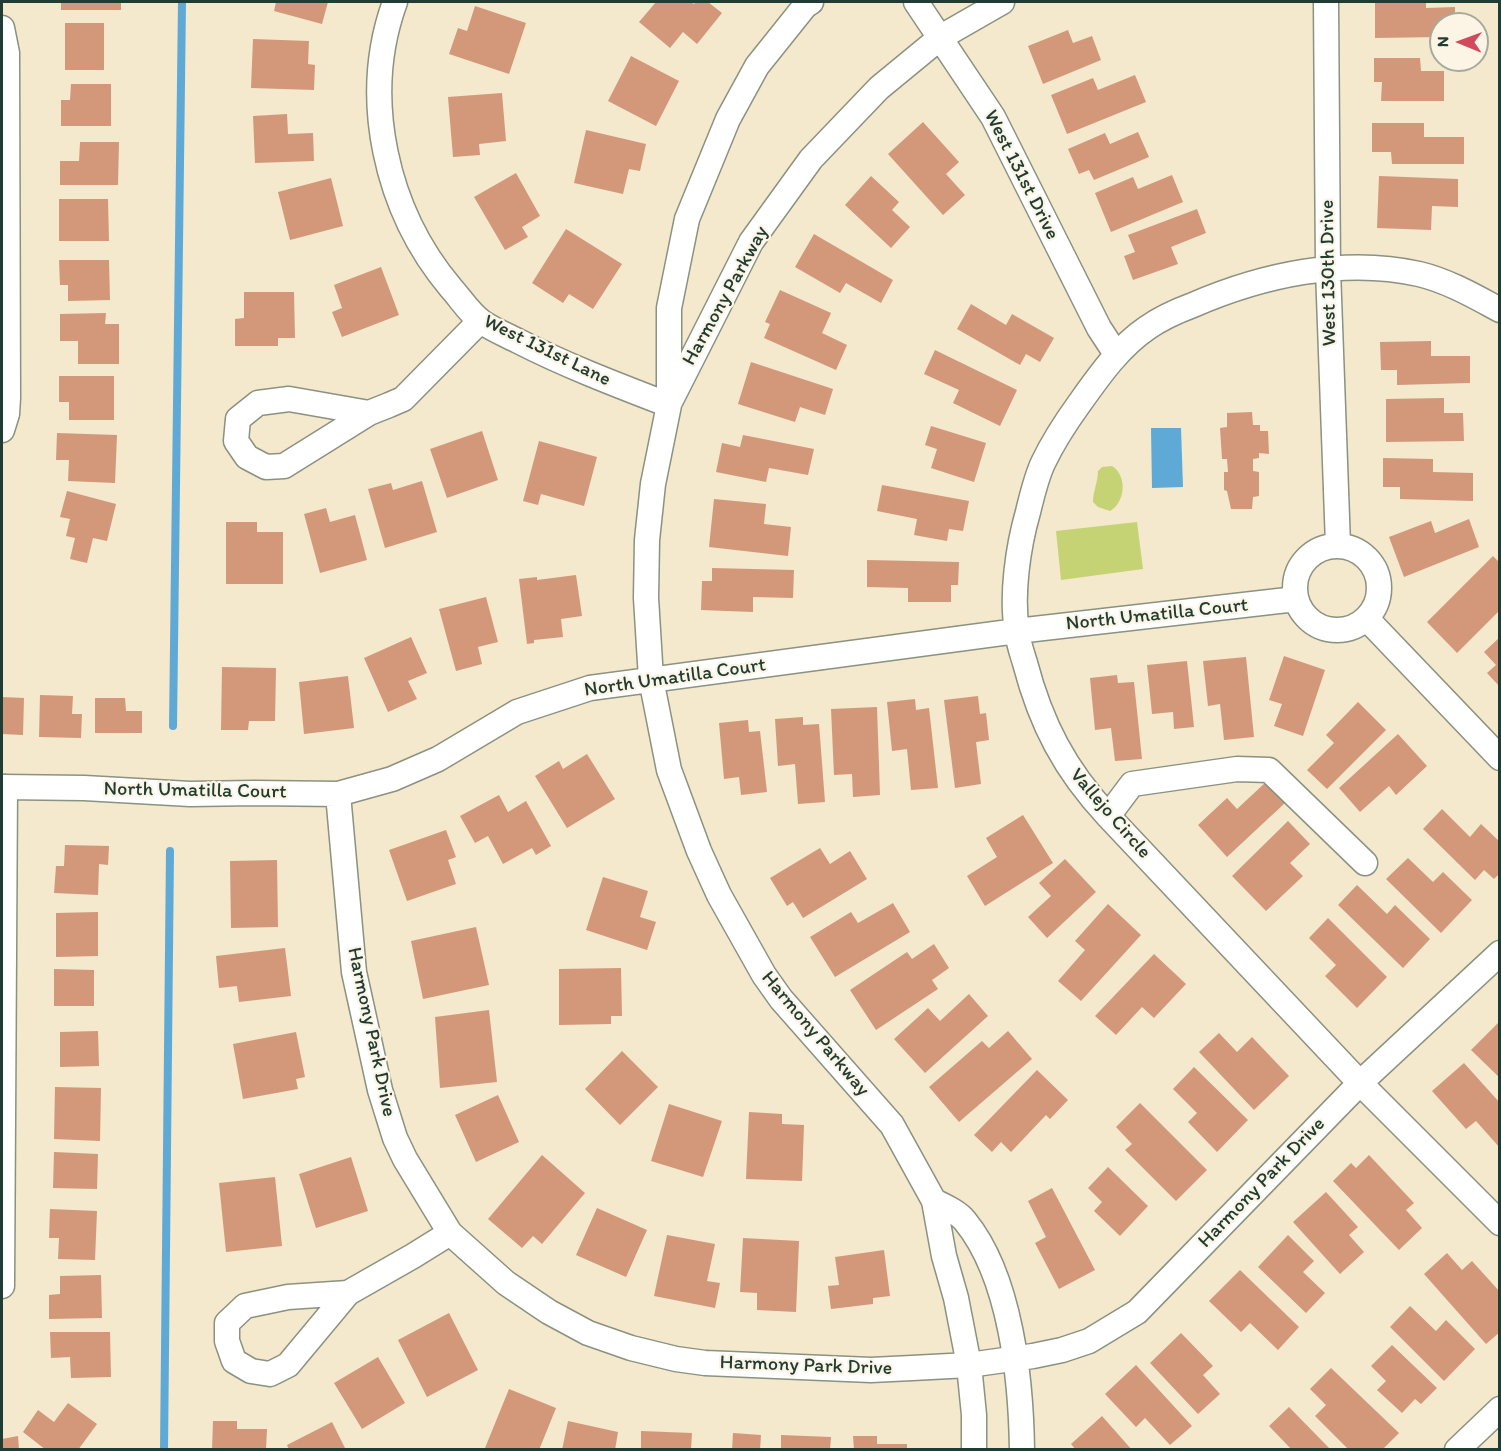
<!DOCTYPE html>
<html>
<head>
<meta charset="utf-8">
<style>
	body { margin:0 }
	#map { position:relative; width:1501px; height:1451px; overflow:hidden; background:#f4e8cd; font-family:Itim,sans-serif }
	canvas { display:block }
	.frame { position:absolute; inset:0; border:3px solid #1f3d34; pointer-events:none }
	.north { position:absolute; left:1429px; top:12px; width:60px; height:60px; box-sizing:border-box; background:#fcf5e5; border:2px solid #a4ab9e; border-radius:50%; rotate:271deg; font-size:16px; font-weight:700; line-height:24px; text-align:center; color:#1f3d34 }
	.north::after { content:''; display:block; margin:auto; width:21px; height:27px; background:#d1495b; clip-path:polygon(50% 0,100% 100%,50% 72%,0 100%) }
</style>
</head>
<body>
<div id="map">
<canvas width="1501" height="1451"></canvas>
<div class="frame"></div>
<div class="north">N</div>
</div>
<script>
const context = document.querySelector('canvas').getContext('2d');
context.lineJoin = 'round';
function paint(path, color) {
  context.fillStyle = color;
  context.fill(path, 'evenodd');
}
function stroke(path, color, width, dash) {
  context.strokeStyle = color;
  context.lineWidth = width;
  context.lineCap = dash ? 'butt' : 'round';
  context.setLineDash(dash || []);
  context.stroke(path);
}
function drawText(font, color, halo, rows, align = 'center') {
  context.font = font + ' Itim,sans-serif';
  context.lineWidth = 4.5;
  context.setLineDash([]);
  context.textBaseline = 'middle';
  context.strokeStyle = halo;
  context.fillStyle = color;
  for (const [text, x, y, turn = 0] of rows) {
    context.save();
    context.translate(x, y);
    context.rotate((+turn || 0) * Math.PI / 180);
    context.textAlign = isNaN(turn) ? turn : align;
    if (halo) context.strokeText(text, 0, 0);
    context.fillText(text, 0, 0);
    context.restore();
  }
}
paint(new Path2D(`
	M 1112,466 C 1128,476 1125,503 1110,511 L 1098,507 L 1093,502 C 1093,491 1098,482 1098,471 L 1102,467 Z
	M 1137,522 L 1143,569 L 1061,580 L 1056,531 Z`), '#c6d375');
paint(new Path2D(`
	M 1151,428 L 1181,428 L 1183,487 L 1152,488 Z`), '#5ea9d6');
stroke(new Path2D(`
	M 173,726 L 182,2
	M 164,1450 L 170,851`), '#5ea9d6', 8);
paint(new Path2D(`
	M 61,2 L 121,2 L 121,10 L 61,10 Z
	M 276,2 L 328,2 L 322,24 L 274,11 Z
	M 656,2 L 691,2 L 694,4 L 696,2 L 708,2 L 722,13 L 697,44 L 683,32 L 670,48 L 639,22 Z
	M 1375,2 L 1426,2 L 1426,8 L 1455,7 L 1455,24 L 1441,24 L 1441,37 L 1375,38 Z
	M 475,6 L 526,23 L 509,74 L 449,54 L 458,28 L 467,31 Z
	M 65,23 L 104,23 L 104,70 L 65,70 Z
	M 1068,30 L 1073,43 L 1092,36 L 1101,60 L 1043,84 L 1028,46 Z
	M 253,39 L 309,41 L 308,64 L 315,65 L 314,90 L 251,88 Z
	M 631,56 L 679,81 L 656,126 L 608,101 Z
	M 1374,58 L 1420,58 L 1421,71 L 1444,71 L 1444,101 L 1381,101 L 1382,82 L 1374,82 Z
	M 1135,75 L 1146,102 L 1067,134 L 1051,95 L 1093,78 L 1098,90 Z
	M 71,84 L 111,84 L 111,126 L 61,126 L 61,100 L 70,100 Z
	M 502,93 L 506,141 L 479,144 L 480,155 L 453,157 L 448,97 Z
	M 287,114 L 288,134 L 313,133 L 314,161 L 255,163 L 253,116 Z
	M 923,122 L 959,162 L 946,174 L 965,195 L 943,215 L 888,154 Z
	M 1372,123 L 1424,123 L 1424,137 L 1464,137 L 1464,164 L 1392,164 L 1391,152 L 1372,152 Z
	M 586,130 L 646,144 L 640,171 L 629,169 L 623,194 L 574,183 Z
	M 1138,132 L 1149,157 L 1094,180 L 1089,170 L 1079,174 L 1068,149 L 1105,133 L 1110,144 Z
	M 80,142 L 119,142 L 118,185 L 60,185 L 60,161 L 79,161 Z
	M 516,173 L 540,216 L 522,227 L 528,237 L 505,250 L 474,197 Z
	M 1172,175 L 1183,202 L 1111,232 L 1095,193 L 1133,177 L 1138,189 Z
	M 871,176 L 899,202 L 892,210 L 910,227 L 891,248 L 845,205 Z
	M 1379,176 L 1458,179 L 1458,207 L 1432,206 L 1431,230 L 1377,228 Z
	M 331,178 L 343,226 L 290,240 L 278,192 Z
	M 59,199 L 108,199 L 109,241 L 59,241 Z
	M 1197,209 L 1206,233 L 1171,247 L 1178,264 L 1133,280 L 1124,256 L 1135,252 L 1128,235 Z
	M 566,229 L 622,264 L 593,309 L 569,294 L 563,303 L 532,283 Z
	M 814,234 L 893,280 L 881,303 L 846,283 L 840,293 L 795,267 Z
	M 59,260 L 109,260 L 110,300 L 68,301 L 68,285 L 60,285 Z
	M 381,267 L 399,315 L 342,337 L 332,312 L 342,308 L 334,285 Z
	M 780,290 L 831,313 L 822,333 L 847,345 L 836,370 L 764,338 L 770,324 L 765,322 Z
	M 244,292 L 294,292 L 295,338 L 278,338 L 278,346 L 235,346 L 235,319 L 244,318 Z
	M 971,304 L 1006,325 L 1012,314 L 1054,338 L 1040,362 L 1026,354 L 1020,365 L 957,329 Z
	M 106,313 L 105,324 L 119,324 L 119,364 L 78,364 L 78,341 L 60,341 L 60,314 Z
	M 1431,341 L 1431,356 L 1470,356 L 1470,383 L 1397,385 L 1397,370 L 1381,370 L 1380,342 Z
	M 935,350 L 1017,390 L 1000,426 L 953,403 L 959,390 L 924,374 Z
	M 751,362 L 833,389 L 825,415 L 800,407 L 795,422 L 738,404 Z
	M 59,376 L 114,376 L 114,420 L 69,420 L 69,402 L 59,402 Z
	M 1444,398 L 1444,413 L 1463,413 L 1464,441 L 1386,442 L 1386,399 Z
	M 1252,412 L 1253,425 L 1260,425 L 1260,431 L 1268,431 L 1269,454 L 1259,453 L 1259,458 L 1253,459 L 1253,471 L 1259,472 L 1259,496 L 1253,497 L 1252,509 L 1231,509 L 1227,491 L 1224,490 L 1224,472 L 1228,472 L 1227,459 L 1222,459 L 1220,428 L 1227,427 L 1227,413 Z
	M 931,426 L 986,443 L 974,482 L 931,468 L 937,449 L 925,445 Z
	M 482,431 L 498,480 L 447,498 L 430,449 Z
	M 57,433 L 117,435 L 115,483 L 68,481 L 69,460 L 56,460 Z
	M 743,435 L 814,449 L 808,475 L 769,468 L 766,482 L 716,472 L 722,443 L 740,447 Z
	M 539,441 L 597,457 L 584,506 L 541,494 L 538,505 L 523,501 Z
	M 1383,458 L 1433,459 L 1433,472 L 1473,473 L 1473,501 L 1400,499 L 1400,487 L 1383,487 Z
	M 422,481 L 437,532 L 385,548 L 368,489 L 391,483 L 393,490 Z
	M 882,485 L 969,501 L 963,531 L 949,529 L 947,541 L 914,535 L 917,519 L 877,511 Z
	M 67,491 L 116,504 L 107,541 L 93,538 L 87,563 L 70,559 L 75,538 L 66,536 L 70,519 L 60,517 Z
	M 714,499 L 766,504 L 764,524 L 791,527 L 788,556 L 709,547 Z
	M 326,508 L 330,522 L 355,515 L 367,560 L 320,573 L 304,514 Z
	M 1469,519 L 1479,547 L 1404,577 L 1389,537 L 1431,521 L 1435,533 Z
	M 226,522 L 257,522 L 257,532 L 283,532 L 283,584 L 226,584 Z
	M 1493,556 L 1500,563 L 1500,610 L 1457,653 L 1427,622 Z
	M 867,560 L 959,562 L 958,585 L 951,585 L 951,602 L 908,602 L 908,588 L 867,587 Z
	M 712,568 L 794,570 L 793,598 L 753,597 L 753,612 L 701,610 L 702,581 L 712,581 Z
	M 576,575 L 582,616 L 561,619 L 563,637 L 534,640 L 534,643 L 527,644 L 519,579 L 537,577 L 537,580 Z
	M 486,597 L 498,642 L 478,647 L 482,664 L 456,671 L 439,609 Z
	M 411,637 L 427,673 L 408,681 L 417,699 L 388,712 L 364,658 Z
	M 1500,637 L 1500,687 L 1487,673 L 1496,665 L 1484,652 Z
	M 1284,656 L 1325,670 L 1303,736 L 1274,726 L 1282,704 L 1269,700 Z
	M 1246,657 L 1254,737 L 1224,740 L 1220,704 L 1208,706 L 1203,661 Z
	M 1187,661 L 1194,727 L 1174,729 L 1173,712 L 1152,714 L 1147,665 Z
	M 222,667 L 276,668 L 275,721 L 249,721 L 248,730 L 221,730 Z
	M 1117,675 L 1118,683 L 1134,682 L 1142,759 L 1115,761 L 1111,728 L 1095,730 L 1090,678 Z
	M 348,676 L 354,728 L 304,734 L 299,682 Z
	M 40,695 L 73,696 L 72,714 L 82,714 L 81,738 L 39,737 Z
	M 978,696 L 980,714 L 986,713 L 989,740 L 976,742 L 981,784 L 955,788 L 944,700 Z
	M 2,697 L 24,698 L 23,735 L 2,734 Z
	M 95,698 L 125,698 L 126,711 L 142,711 L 142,733 L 95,733 Z
	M 915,699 L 916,710 L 929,708 L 938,788 L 911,790 L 907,749 L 892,751 L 887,702 Z
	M 1358,702 L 1386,730 L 1327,789 L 1307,770 L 1334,743 L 1326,735 Z
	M 877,707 L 880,795 L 853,797 L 852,774 L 834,775 L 831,709 Z
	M 803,717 L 803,725 L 819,724 L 825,802 L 798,804 L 795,764 L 778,766 L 775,719 Z
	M 748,720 L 749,732 L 760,731 L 767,792 L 741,795 L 739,777 L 724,779 L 719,723 Z
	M 1398,734 L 1427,766 L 1396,795 L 1389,786 L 1360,812 L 1339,788 Z
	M 587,754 L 615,799 L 567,828 L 535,776 L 559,761 L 563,769 Z
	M 1266,782 L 1286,802 L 1227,857 L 1198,825 L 1227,798 L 1237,809 Z
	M 499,795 L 508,812 L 526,801 L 551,846 L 536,855 L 532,848 L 503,864 L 488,836 L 475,843 L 460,816 Z
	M 1442,809 L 1470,837 L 1481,824 L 1500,842 L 1500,873 L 1494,879 L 1484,870 L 1475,880 L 1423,829 Z
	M 1023,815 L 1053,863 L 985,906 L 967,876 L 997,857 L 986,838 Z
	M 1288,821 L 1310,844 L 1290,863 L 1303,876 L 1266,911 L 1232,876 Z
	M 446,830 L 456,857 L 448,860 L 456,884 L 407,901 L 389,850 Z
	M 65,845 L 109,846 L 108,865 L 99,864 L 98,895 L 54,893 L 56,866 L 64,866 Z
	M 820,848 L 830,864 L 850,851 L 867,879 L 803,918 L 793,902 L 787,906 L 770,878 Z
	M 1408,858 L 1433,882 L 1443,872 L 1472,900 L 1441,933 L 1386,879 Z
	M 1065,859 L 1096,892 L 1047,938 L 1028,917 L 1051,896 L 1039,883 Z
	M 277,860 L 278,927 L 231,928 L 230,861 Z
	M 603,877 L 648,891 L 640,917 L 656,922 L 647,950 L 586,930 Z
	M 1357,885 L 1387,914 L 1395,905 L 1430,939 L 1403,968 L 1338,905 Z
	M 893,903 L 910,932 L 835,977 L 810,937 L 851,912 L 858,923 Z
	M 1108,904 L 1141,935 L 1081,1001 L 1058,981 L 1085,950 L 1075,941 Z
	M 98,912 L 98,956 L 56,957 L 56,913 Z
	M 1328,918 L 1387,977 L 1357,1008 L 1325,976 L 1336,965 L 1309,938 Z
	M 476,927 L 489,985 L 423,999 L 411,941 Z
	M 934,944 L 949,968 L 932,980 L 938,989 L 876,1030 L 850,990 L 907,952 L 912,959 Z
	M 285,948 L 291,996 L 239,1002 L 237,986 L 219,988 L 216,956 Z
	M 1154,954 L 1186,984 L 1154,1018 L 1142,1007 L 1116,1035 L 1095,1016 Z
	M 621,968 L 622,1016 L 611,1016 L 611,1024 L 559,1025 L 559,969 Z
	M 54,969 L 94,970 L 94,1006 L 54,1006 Z
	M 969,994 L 988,1016 L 925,1073 L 894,1039 L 928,1008 L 940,1021 Z
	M 489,1010 L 497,1082 L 440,1088 L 435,1017 Z
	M 1500,1021 L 1500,1078 L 1471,1050 Z
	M 98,1031 L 99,1066 L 60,1067 L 60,1032 Z
	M 1008,1031 L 1032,1059 L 959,1122 L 929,1087 L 982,1041 L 989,1048 Z
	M 296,1032 L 305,1077 L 296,1079 L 298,1089 L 243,1099 L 233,1044 Z
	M 1219,1033 L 1237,1052 L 1252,1037 L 1289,1076 L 1254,1110 L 1199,1052 Z
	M 622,1051 L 658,1087 L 620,1125 L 585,1089 Z
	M 1464,1063 L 1500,1103 L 1500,1148 L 1476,1121 L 1466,1129 L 1432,1091 Z
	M 1194,1067 L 1248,1120 L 1217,1152 L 1188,1122 L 1197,1113 L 1173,1089 Z
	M 1037,1070 L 1068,1100 L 1050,1119 L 1046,1115 L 1011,1152 L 1001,1142 L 992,1152 L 974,1135 Z
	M 55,1087 L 101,1088 L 100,1141 L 54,1139 Z
	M 498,1095 L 519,1142 L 476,1162 L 455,1115 Z
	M 1140,1103 L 1207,1170 L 1176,1201 L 1125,1150 L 1132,1144 L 1116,1127 Z
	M 669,1104 L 722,1121 L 703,1177 L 651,1161 Z
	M 749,1112 L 782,1114 L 782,1124 L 804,1125 L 802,1181 L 746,1179 Z
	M 54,1152 L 98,1154 L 97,1189 L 53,1188 Z
	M 542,1155 L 585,1193 L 542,1244 L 533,1236 L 522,1248 L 488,1219 Z
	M 1369,1155 L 1414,1203 L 1406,1210 L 1422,1228 L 1399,1250 L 1333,1181 L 1351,1163 L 1356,1168 Z
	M 351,1157 L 368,1211 L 316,1228 L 299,1174 Z
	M 1108,1167 L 1148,1206 L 1120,1236 L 1094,1211 L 1102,1202 L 1088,1188 Z
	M 275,1177 L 282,1246 L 226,1252 L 219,1183 Z
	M 1052,1188 L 1095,1270 L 1059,1289 L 1035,1243 L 1046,1237 L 1028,1201 Z
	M 1326,1192 L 1358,1227 L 1349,1235 L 1364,1252 L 1340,1274 L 1293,1222 Z
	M 597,1208 L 647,1230 L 626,1277 L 576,1255 Z
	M 50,1209 L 97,1211 L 95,1260 L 58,1259 L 59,1238 L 49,1238 Z
	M 667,1235 L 715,1244 L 707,1281 L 720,1283 L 715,1308 L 654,1296 Z
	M 1288,1235 L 1314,1261 L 1303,1272 L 1325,1293 L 1306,1313 L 1258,1267 Z
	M 743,1238 L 799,1241 L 796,1312 L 757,1310 L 757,1293 L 740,1292 Z
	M 884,1250 L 890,1296 L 873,1298 L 873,1304 L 831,1309 L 828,1286 L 839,1285 L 835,1257 Z
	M 1447,1253 L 1462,1270 L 1472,1261 L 1500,1292 L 1500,1332 L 1486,1344 L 1424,1274 Z
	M 1240,1270 L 1299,1327 L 1278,1350 L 1250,1323 L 1241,1332 L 1209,1301 Z
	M 101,1275 L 102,1318 L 49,1319 L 49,1295 L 60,1294 L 60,1276 Z
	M 1410,1306 L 1436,1331 L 1446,1320 L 1475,1349 L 1444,1381 L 1390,1327 Z
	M 449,1313 L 478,1370 L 427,1397 L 398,1340 Z
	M 50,1332 L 110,1332 L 111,1377 L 71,1378 L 70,1357 L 51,1358 Z
	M 1181,1333 L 1213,1366 L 1203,1375 L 1220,1394 L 1198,1414 L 1150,1363 Z
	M 1392,1345 L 1437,1388 L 1421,1404 L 1415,1399 L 1402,1413 L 1377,1390 L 1386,1381 L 1371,1366 Z
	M 378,1357 L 405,1403 L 362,1429 L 334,1383 Z
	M 1136,1365 L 1192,1426 L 1170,1445 L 1145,1418 L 1136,1427 L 1105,1394 Z
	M 1331,1368 L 1399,1433 L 1382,1450 L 1349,1450 L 1315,1416 L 1326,1405 L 1310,1389 Z
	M 509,1389 L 556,1408 L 539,1450 L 485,1448 Z
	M 68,1403 L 97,1424 L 78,1450 L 46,1450 L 23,1432 L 38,1410 L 54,1422 Z
	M 1289,1407 L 1331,1450 L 1292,1450 L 1269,1426 Z
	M 1102,1416 L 1132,1450 L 1076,1450 L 1071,1444 Z
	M 213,1421 L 237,1421 L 237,1429 L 267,1429 L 266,1450 L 212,1450 Z
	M 568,1421 L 618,1432 L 615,1450 L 562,1450 Z
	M 332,1422 L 346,1450 L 289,1450 L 287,1445 Z
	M 641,1431 L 692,1433 L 691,1450 L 641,1450 Z
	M 733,1433 L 761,1435 L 760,1450 L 732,1450 Z
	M 781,1435 L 831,1437 L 830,1450 L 781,1450 Z
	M 18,1436 L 19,1450 L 2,1450 L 2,1439 Z
	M 853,1436 L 877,1436 L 877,1444 L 907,1444 L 907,1450 L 854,1450 Z`), '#d3987a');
const street = new Path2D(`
	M 395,2 C 360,98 386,211 451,288 C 461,299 470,314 482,322 C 492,329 506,335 518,341 C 567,366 617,385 669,405
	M 811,2 L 805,6 L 757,66 L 728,119 L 687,219 L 669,308 L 669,405 L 653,484 L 647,540 L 646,598 L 651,679 L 669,770 L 699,851 L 719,895 L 764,975 L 781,999 L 892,1125 L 934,1201 L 944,1256 L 956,1298 L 969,1365 L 974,1415 L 974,1450
	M 916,2 L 993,117 L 1099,328 L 1116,354
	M 1326,2 L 1328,270 L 1338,545
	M 2,28 L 7,53 L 8,398 L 7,414 L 2,430
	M 1500,310 C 1474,296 1448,281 1419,274 C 1344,257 1262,275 1193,305 C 1177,311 1161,318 1147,328 C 1119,347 1099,376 1079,404 C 1066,422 1053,442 1043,463 C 1036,478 1032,496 1028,512 C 1018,547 1011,595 1017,631 C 1018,642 1022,653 1025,663 C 1041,724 1065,770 1108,816 L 1360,1083 L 1500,1223
	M 671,400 L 751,242 L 811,159 L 879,88 L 941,37 L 1002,2
	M 369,413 L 284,466 L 266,467 L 247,457 L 236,441 L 238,419 L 258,403 L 289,399 L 369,413 L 389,405 L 403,399 L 480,321
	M1295 588a42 42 0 1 1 84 0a42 42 0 1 1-84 0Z
	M 1367,619 L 1500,758
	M 2,787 L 84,788 L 190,794 L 255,793 L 338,794 L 392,779 L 438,759 L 517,712 L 590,688 L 1017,631 L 1296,599
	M 338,794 L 354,972 L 380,1090 L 395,1138 L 405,1159 L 436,1210 L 450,1233 L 506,1283 L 549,1312 L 588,1333 L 631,1348 L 676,1359 L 705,1363 L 871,1370 L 912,1368 L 969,1365 L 1033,1356 L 1062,1350 L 1089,1341 L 1137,1312 L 1360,1083 L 1500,953
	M 1108,816 L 1132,784 L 1237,769 L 1269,770 L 1365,863
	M 934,1201 C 944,1206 958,1212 965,1221 C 1011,1277 1021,1380 1022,1450
	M 2,1286 L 5,787
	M 348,1293 L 288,1365 L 270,1374 L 251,1371 L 234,1361 L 227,1341 L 227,1323 L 245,1306 L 288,1297 L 348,1293 L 413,1256 L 450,1233
	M 1457,1450 L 1500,1409`);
stroke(street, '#8a9280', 27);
stroke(street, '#fff', 24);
drawText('20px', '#1f3d34', '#fcf5e5', [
	["West 131st Drive",1021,175,63],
	["West 130th Drive",1329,273,-91],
	["Harmony Parkway",726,296,-61],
	["West 131st Lane",547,351,26],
	["North Umatilla Court",1157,615,-6],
	["North Umatilla Court",675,678,-8],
	["North Umatilla Court",195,791,1],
	["Vallejo Circle",1110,814,49],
	["Harmony Park Drive",371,1032,78],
	["Harmony Parkway",815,1034,50],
	["Harmony Park Drive",1262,1183,-46],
	["Harmony Park Drive",806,1366,2]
]);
</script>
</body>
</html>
